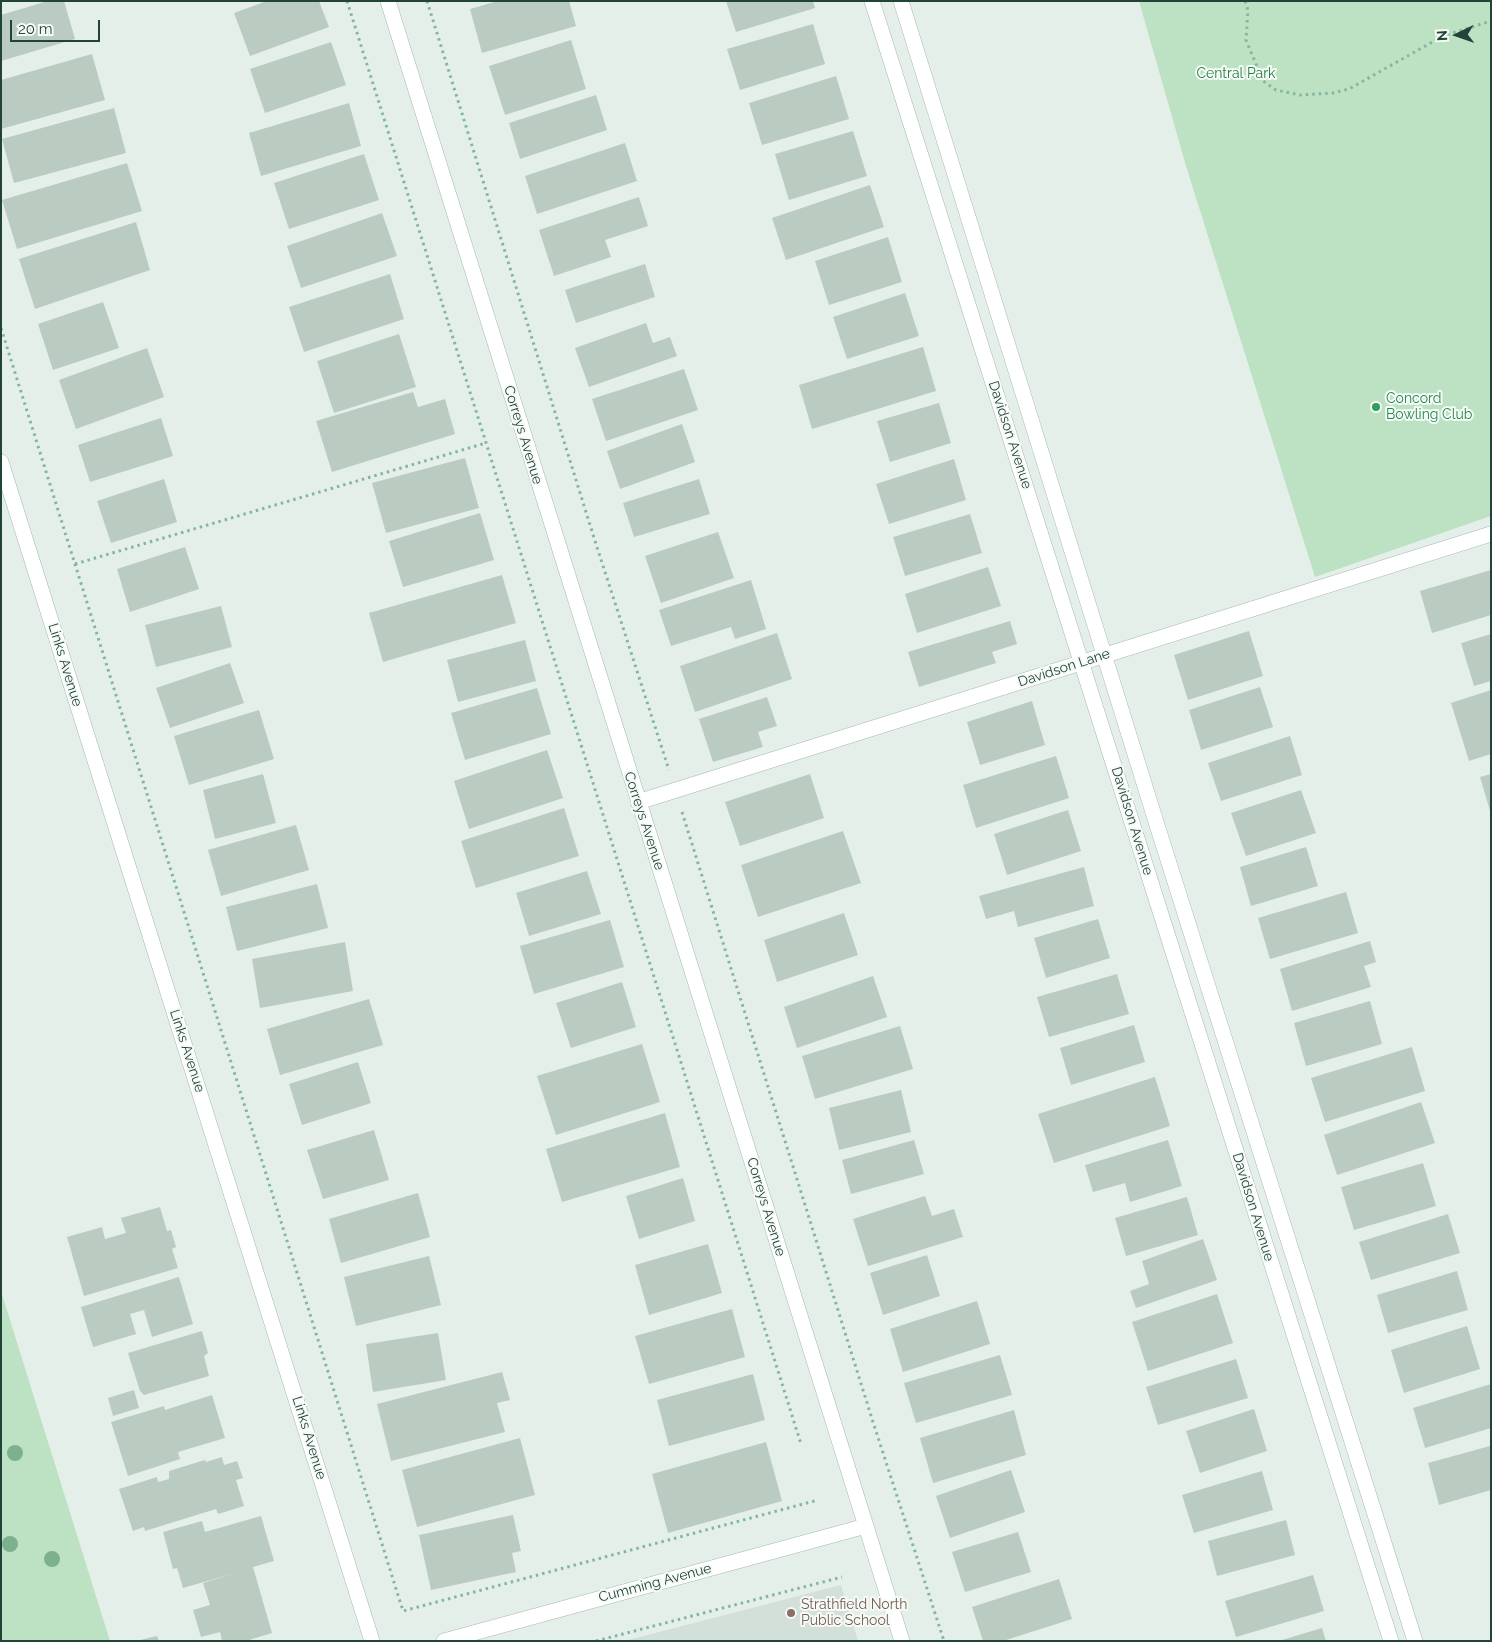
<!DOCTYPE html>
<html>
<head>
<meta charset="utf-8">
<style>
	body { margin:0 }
	#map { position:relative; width:1492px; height:1642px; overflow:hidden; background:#e5efea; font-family:Raleway,sans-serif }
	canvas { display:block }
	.frame { position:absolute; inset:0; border:2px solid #224337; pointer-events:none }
	.north { position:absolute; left:1432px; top:10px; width:50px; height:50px; -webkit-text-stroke:4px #f6fbf8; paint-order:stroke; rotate:267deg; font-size:14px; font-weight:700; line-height:20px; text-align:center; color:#224337 }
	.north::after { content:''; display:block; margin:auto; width:18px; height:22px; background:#224337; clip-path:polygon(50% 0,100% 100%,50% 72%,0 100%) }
	.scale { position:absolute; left:10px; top:20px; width:90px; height:22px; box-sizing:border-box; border:2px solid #224337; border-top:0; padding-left:6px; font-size:15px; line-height:18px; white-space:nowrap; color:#224337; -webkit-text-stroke:4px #f6fbf8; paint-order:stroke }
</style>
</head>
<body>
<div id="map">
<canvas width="1492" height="1642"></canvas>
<div class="frame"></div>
<div class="north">N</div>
<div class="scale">20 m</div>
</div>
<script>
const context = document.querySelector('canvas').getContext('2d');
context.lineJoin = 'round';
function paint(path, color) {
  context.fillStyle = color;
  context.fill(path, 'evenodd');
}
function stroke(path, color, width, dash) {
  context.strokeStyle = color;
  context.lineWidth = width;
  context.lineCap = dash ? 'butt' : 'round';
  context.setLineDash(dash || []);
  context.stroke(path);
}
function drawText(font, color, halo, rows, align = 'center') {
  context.font = font + ' Raleway,sans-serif';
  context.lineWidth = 4;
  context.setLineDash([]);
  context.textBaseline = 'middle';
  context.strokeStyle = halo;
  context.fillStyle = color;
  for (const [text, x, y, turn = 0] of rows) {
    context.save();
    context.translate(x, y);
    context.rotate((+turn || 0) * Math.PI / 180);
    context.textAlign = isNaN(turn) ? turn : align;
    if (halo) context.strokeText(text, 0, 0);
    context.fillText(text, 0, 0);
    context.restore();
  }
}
paint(new Path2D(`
	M 841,1585 L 858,1641 L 624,1641 Z`), '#d3dfd9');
paint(new Path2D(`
	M 1139,1 L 1491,1 L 1491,516 L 1315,577 L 1186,166 Z
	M 1,1291 L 110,1641 L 1,1641 Z`), '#bde2c3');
paint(new Path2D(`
	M 48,1 L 64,1 L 75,39 L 1,61 L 1,15 Z
	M 267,1 L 319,1 L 329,27 L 250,56 L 234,13 Z
	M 498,1 L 569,1 L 576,26 L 482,53 L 470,9 Z
	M 726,1 L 813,1 L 815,8 L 736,32 Z
	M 813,24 L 825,64 L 740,90 L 727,49 Z
	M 571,40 L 586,89 L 505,115 L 489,66 Z
	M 331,42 L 346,85 L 265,113 L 250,69 Z
	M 92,54 L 105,100 L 1,129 L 1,80 Z
	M 836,76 L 849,119 L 762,145 L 749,103 Z
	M 596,95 L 607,130 L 520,159 L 509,123 Z
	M 349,103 L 361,146 L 261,176 L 249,133 Z
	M 114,108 L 126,153 L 14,183 L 2,139 Z
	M 853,131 L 867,176 L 789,200 L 775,154 Z
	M 625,143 L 637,181 L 537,214 L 525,176 Z
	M 364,154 L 379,200 L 289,229 L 274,183 Z
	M 127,163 L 142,211 L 17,249 L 2,200 Z
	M 870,185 L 884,227 L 786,260 L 772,218 Z
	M 639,197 L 648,226 L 605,240 L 611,257 L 554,276 L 539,230 Z
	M 382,213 L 397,256 L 301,288 L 287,246 Z
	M 136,222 L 150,270 L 35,309 L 19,259 Z
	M 888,237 L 902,282 L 829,305 L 815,261 Z
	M 645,264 L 655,297 L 576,323 L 565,290 Z
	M 390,274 L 404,319 L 304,352 L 289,307 Z
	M 905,293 L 919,336 L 847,359 L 833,317 Z
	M 103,302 L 119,348 L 53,370 L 38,324 Z
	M 646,323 L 653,343 L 670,337 L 677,356 L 589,387 L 575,348 Z
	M 399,334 L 416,387 L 334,413 L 317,361 Z
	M 923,347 L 936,391 L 812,429 L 799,385 Z
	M 147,348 L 164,397 L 76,429 L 59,380 Z
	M 684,369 L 698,410 L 606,441 L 592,399 Z
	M 413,392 L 418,407 L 445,399 L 455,434 L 332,472 L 316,421 Z
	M 939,403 L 951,443 L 890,462 L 877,421 Z
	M 161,418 L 173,456 L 90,482 L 78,445 Z
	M 682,424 L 695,462 L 620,489 L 607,451 Z
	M 465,458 L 479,508 L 386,533 L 372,483 Z
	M 954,459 L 966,500 L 889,524 L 876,484 Z
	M 164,479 L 177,522 L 111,543 L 97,501 Z
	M 699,479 L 710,514 L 634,537 L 623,503 Z
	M 480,513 L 494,560 L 403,587 L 389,541 Z
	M 970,514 L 982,553 L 905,576 L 893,537 Z
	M 718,532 L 734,578 L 661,603 L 645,556 Z
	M 185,547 L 199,589 L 130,612 L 117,569 Z
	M 988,567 L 1001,606 L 917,633 L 905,594 Z
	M 1491,570 L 1491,615 L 1432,633 L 1420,591 Z
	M 502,575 L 516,623 L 383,662 L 369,613 Z
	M 751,580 L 766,629 L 735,639 L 731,627 L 671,646 L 659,610 Z
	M 221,606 L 232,647 L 156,667 L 145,625 Z
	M 1010,621 L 1017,644 L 992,652 L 996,663 L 919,687 L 908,652 Z
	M 1249,631 L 1263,676 L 1188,700 L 1174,655 Z
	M 777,633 L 792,679 L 695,712 L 680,666 Z
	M 1491,634 L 1491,681 L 1474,686 L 1461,643 Z
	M 525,640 L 536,681 L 458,702 L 447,660 Z
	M 230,663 L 244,703 L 170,728 L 156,688 Z
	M 1260,687 L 1273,727 L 1201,750 L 1189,710 Z
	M 537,688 L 551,734 L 465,760 L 451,713 Z
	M 1491,690 L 1491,754 L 1469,761 L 1451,703 Z
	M 767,697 L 777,726 L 758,732 L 763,747 L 713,762 L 699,719 Z
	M 1032,701 L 1045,745 L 980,765 L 967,722 Z
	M 259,710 L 274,759 L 189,785 L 174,736 Z
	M 1290,736 L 1302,775 L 1221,801 L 1208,763 Z
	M 547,750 L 563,798 L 469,829 L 454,781 Z
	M 1056,756 L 1069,798 L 976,828 L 963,785 Z
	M 263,774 L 276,823 L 215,839 L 203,790 Z
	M 810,774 L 824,818 L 740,846 L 725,802 Z
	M 1491,774 L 1491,811 L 1490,811 L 1480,777 Z
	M 1301,790 L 1316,833 L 1246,856 L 1231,813 Z
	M 564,808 L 579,856 L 476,888 L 461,841 Z
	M 1068,810 L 1081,851 L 1007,875 L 994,834 Z
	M 296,825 L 309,870 L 221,896 L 208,850 Z
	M 843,831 L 861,883 L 758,917 L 741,865 Z
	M 1306,847 L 1318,886 L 1251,906 L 1240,867 Z
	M 1084,867 L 1094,906 L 1018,927 L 1014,911 L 986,919 L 979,896 Z
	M 587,871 L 601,914 L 529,936 L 516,893 Z
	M 317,884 L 328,928 L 237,951 L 226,907 Z
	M 1346,892 L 1358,933 L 1270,959 L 1258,918 Z
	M 844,913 L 858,955 L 777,982 L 764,940 Z
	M 1098,919 L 1110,958 L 1046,978 L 1034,938 Z
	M 610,920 L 624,967 L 534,994 L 520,946 Z
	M 1370,941 L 1376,962 L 1364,966 L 1371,987 L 1292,1011 L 1280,969 Z
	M 345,942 L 353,991 L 260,1008 L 252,959 Z
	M 1117,974 L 1129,1014 L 1049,1037 L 1037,997 Z
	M 873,976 L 887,1017 L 797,1048 L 784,1007 Z
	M 622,982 L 636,1027 L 571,1048 L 556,1003 Z
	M 369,999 L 383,1045 L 280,1075 L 267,1029 Z
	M 1370,1001 L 1382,1044 L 1306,1066 L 1294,1023 Z
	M 1134,1025 L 1145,1062 L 1071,1085 L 1060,1048 Z
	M 900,1026 L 913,1069 L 815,1099 L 802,1056 Z
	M 642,1044 L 660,1102 L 556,1135 L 537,1076 Z
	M 1412,1047 L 1425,1091 L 1325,1122 L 1311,1078 Z
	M 358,1062 L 371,1103 L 302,1125 L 289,1084 Z
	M 1155,1077 L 1170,1126 L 1054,1163 L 1038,1114 Z
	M 901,1090 L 911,1132 L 839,1150 L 829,1108 Z
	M 1421,1102 L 1435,1143 L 1337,1175 L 1324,1135 Z
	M 665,1113 L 680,1167 L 562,1202 L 546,1149 Z
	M 374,1130 L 389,1180 L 323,1199 L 307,1150 Z
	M 914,1140 L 924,1174 L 851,1194 L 842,1160 Z
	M 1168,1140 L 1182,1186 L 1130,1202 L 1125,1183 L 1093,1192 L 1085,1165 Z
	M 1423,1163 L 1436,1206 L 1354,1230 L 1341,1187 Z
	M 683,1178 L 695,1221 L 639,1239 L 626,1196 Z
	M 418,1193 L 430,1237 L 341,1263 L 329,1219 Z
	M 925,1196 L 932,1216 L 954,1209 L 963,1237 L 868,1266 L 853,1219 Z
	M 1187,1197 L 1198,1235 L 1126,1256 L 1115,1218 Z
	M 160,1207 L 167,1231 L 171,1230 L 176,1247 L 172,1249 L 178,1268 L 84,1296 L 67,1237 L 102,1227 L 105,1239 L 126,1233 L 121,1218 Z
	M 1448,1214 L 1460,1253 L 1371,1280 L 1359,1242 Z
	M 1203,1239 L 1217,1280 L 1136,1308 L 1130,1291 L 1149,1284 L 1142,1261 Z
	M 708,1244 L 722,1293 L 649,1315 L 635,1265 Z
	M 927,1255 L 940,1296 L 883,1315 L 870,1273 Z
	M 429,1256 L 441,1305 L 356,1326 L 344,1277 Z
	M 1457,1271 L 1468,1310 L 1388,1333 L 1377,1295 Z
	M 179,1277 L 193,1324 L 152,1337 L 144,1310 L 130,1314 L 136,1334 L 93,1347 L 81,1307 Z
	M 1217,1294 L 1233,1343 L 1148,1371 L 1132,1322 Z
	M 977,1301 L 990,1344 L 903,1372 L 890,1329 Z
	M 732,1309 L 745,1357 L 649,1384 L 635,1336 Z
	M 1467,1326 L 1480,1369 L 1404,1393 L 1391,1350 Z
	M 202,1331 L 208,1353 L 204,1356 L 209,1376 L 144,1395 L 140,1391 L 128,1353 Z
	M 438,1333 L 446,1380 L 373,1392 L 366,1344 Z
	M 1000,1355 L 1012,1395 L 916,1423 L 904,1383 Z
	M 1236,1359 L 1248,1398 L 1158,1425 L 1146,1387 Z
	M 502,1372 L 510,1400 L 497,1403 L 505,1432 L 391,1461 L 377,1404 Z
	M 753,1374 L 765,1420 L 669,1446 L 657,1400 Z
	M 1491,1384 L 1491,1428 L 1425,1448 L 1413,1408 Z
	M 134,1390 L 139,1408 L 113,1416 L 108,1398 Z
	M 212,1395 L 225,1438 L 178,1452 L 180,1459 L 128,1476 L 111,1422 L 164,1406 L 165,1410 Z
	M 1254,1409 L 1267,1451 L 1200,1473 L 1186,1431 Z
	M 1014,1410 L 1026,1455 L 933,1483 L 920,1438 Z
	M 520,1438 L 535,1495 L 417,1527 L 402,1470 Z
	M 766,1442 L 782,1501 L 668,1533 L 652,1474 Z
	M 1490,1446 L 1491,1490 L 1439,1505 L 1428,1463 Z
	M 222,1457 L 224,1465 L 237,1461 L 243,1478 L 236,1480 L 244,1506 L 218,1514 L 216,1509 L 145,1531 L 144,1527 L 133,1531 L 119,1489 L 157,1477 L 158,1482 L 169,1479 L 169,1471 L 205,1460 L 206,1462 Z
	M 1011,1470 L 1025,1512 L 950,1538 L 936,1496 Z
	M 1262,1471 L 1273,1510 L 1194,1533 L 1182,1495 Z
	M 513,1515 L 521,1551 L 512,1553 L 516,1572 L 431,1590 L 419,1535 Z
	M 261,1516 L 274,1561 L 253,1567 L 272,1633 L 246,1641 L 222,1641 L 220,1632 L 201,1637 L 193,1610 L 210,1605 L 203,1583 L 235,1573 L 183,1588 L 177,1568 L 173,1569 L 163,1532 L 202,1521 L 205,1532 Z
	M 1286,1520 L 1295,1555 L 1217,1576 L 1208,1541 Z
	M 1018,1532 L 1031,1572 L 965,1592 L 952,1552 Z
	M 1313,1575 L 1324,1611 L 1236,1637 L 1225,1601 Z
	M 1059,1579 L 1072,1619 L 1003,1641 L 983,1641 L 972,1607 Z
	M 1322,1628 L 1326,1641 L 1282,1641 L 1282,1640 Z
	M 157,1636 L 159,1641 L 140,1641 L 140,1640 Z`), '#bacbc2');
const service = new Path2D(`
	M 638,802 L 1491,534`);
const minor = new Path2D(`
	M 872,1 L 1391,1641
	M 901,1 L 1157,825 L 1415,1641
	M 1,462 L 372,1641
	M 444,1641 L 866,1526`);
const tertiary = new Path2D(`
	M 388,1 L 902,1641`);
stroke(service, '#a7b8b1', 16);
stroke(minor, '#a7b8b1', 16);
stroke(tertiary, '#a7b8b1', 16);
stroke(new Path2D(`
	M 347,1 L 801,1444
	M 427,1 L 595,541 L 669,770
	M 1245,1 L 1248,10 L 1246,40 L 1263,81 L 1276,90 L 1300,95 L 1333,93 L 1349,89 L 1443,36 L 1491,21
	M 1,328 L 403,1611 L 818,1500
	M 75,564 L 486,443
	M 682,812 L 873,1422 L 944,1641
	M 596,1641 L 842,1577`), '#83b6a1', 3, [2.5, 4]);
stroke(service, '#fff', 15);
stroke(minor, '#fff', 15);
stroke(tertiary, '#fff', 15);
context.fillStyle = '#7db18d';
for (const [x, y] of [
	[15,1453],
	[10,1544],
	[52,1559]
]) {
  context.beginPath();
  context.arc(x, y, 8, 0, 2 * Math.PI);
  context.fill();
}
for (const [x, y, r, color] of [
	[1376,407,5,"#2e9e5b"],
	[791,1613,5,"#8d6e63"]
]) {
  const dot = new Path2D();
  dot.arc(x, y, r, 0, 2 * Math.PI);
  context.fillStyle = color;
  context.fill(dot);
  stroke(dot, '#f6fbf8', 2);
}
drawText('14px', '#287e41', '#f6fbf8', [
	["Central Park",1236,74]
]);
drawText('14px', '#27864d', '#f6fbf8', [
	["Concord",1386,399],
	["Bowling Club",1386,415]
], 'left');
drawText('14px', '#224337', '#f6fbf8', [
	["Correys Avenue",523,435,73],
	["Davidson Avenue",1010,435,72],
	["Links Avenue",65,665,73],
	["Davidson Lane",1064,668,-18],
	["Correys Avenue",644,821,72],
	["Davidson Avenue",1132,821,73],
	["Links Avenue",187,1051,72],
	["Correys Avenue",766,1207,73],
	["Davidson Avenue",1253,1207,73],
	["Links Avenue",309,1438,73],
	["Cumming Avenue",655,1583,-15]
]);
drawText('14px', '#785e54', '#f6fbf8', [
	["Strathfield North",801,1605],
	["Public School",801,1621]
], 'left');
</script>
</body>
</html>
